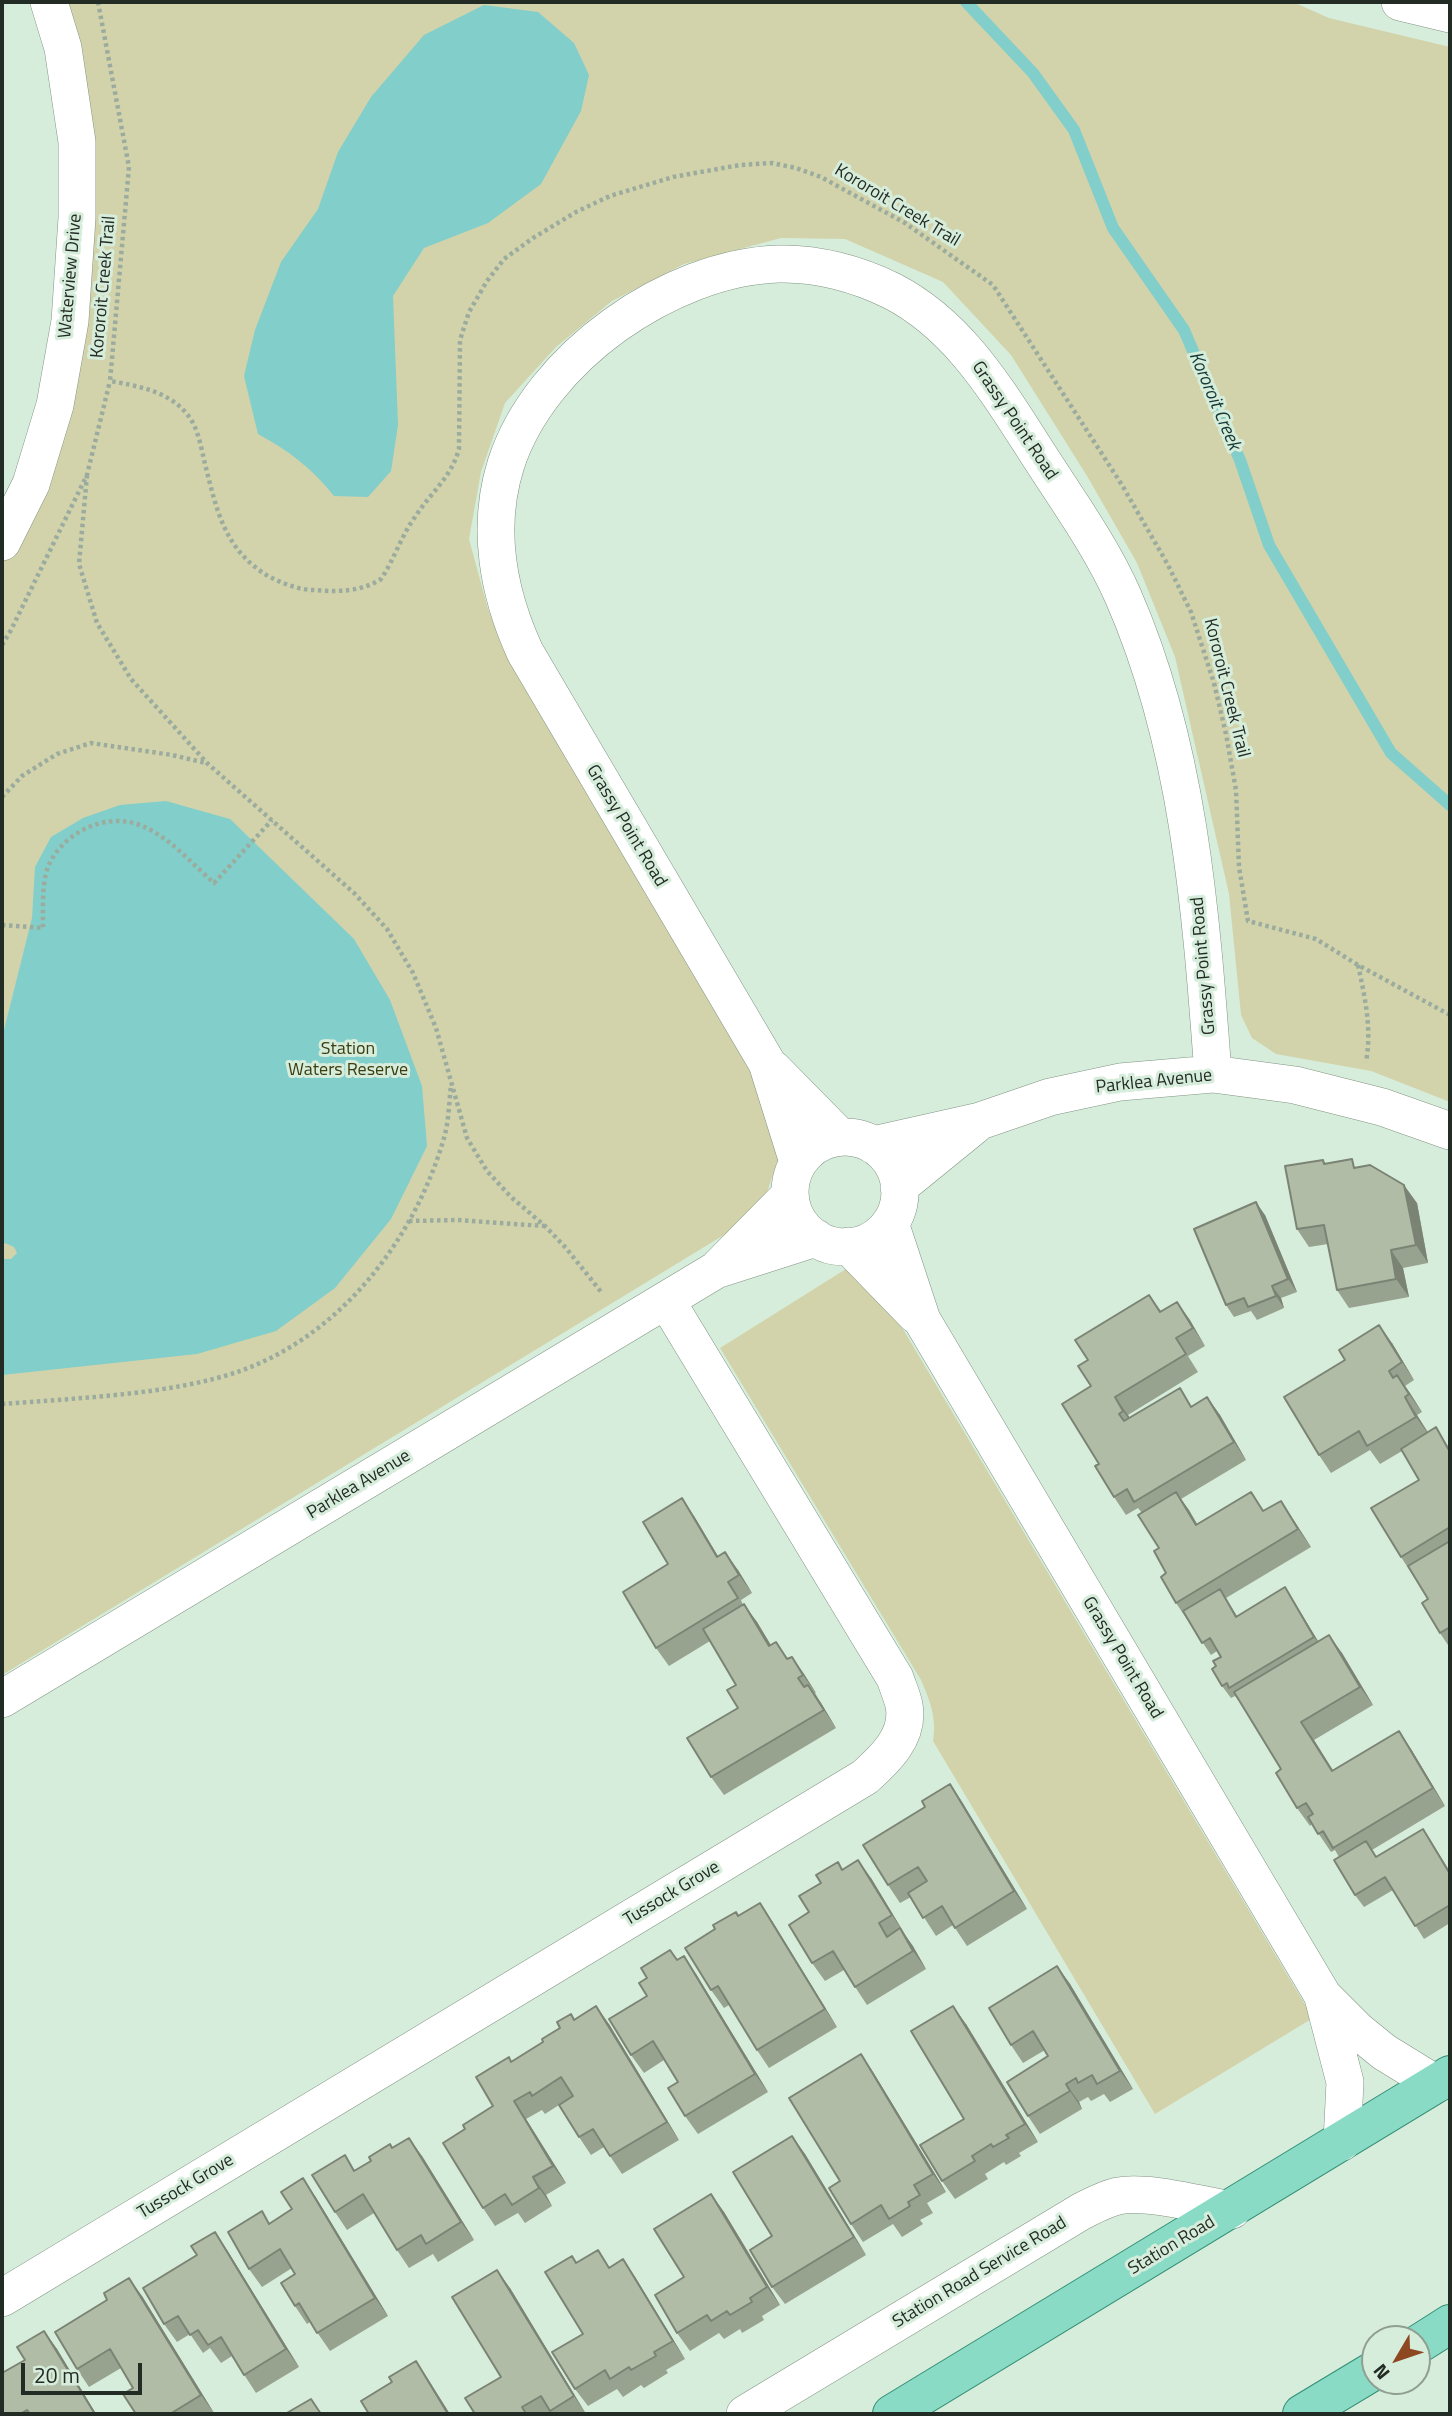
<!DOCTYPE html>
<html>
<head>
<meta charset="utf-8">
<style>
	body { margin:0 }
	#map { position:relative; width:1452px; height:2416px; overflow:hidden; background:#d7eddb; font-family:"Titillium Web",sans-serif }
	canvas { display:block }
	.frame { position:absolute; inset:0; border:4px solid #232b25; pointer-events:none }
	.north { position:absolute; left:1361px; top:2325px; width:70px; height:70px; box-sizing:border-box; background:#d7eddb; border:2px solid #8f9f92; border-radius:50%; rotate:231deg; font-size:19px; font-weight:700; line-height:28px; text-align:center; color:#232b25 }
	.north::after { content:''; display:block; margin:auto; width:24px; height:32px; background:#8d4721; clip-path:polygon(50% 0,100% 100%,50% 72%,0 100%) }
	.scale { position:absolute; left:21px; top:2363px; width:121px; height:32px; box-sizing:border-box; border:4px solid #232b25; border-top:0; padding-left:9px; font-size:21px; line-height:24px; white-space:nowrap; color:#232b25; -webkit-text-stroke:5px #d7eddb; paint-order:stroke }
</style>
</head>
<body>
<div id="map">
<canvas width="1452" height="2416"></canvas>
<div class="frame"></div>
<div class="north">N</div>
<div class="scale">20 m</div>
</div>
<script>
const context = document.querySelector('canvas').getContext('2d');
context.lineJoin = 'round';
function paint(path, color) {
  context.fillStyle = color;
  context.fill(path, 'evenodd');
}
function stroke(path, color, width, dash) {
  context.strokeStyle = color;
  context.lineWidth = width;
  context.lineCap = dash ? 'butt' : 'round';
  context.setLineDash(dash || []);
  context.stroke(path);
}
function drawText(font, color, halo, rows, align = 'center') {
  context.font = font + ' "Titillium Web",sans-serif';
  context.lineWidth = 6;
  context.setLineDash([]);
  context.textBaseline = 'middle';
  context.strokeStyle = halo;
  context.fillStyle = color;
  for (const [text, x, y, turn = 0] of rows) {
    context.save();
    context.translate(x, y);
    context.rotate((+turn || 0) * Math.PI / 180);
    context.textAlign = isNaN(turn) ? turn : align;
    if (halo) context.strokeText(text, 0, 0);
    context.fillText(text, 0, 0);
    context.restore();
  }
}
paint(new Path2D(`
	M 61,2 L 1293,2 L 1329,18 L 1450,47 L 1450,1102 L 1371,1071 L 1276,1054 L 1252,1038 L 1241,1015 L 1229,894 L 1175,657 L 1137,563 L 1087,476 L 1011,355 L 943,282 L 845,239 L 781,238 L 684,264 L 612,301 L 556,347 L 505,403 L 481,472 L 469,539 L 488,609 L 506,652 L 790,1124 L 760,1213 L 2,1675 L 2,509 L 76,326 Z
	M 846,1269 L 885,1299 L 1313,2018 L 1155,2114 L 933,1741 C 937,1718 930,1701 921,1680 L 720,1348 Z`), '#d2d3ab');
paint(new Path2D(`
	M 484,5 L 538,12 L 574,43 L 589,75 L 581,111 L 541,184 L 488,223 L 424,248 L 393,296 L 398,425 L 391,471 L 368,497 L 334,496 C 313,469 288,450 258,434 L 244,376 L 255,330 L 281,262 L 318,209 L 338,152 L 371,97 L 424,35 Z
	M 166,801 L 230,819 L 354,939 L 390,1000 L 422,1086 L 427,1146 L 391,1219 L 335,1288 L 276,1331 L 197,1354 L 2,1375 L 2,1259 L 11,1259 L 17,1253 L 14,1247 L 5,1243 L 2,1246 L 2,1038 L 32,918 L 35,867 L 51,837 L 83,818 L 120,805 Z`), '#81ceca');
stroke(new Path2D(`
	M 966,2 L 1033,73 L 1074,130 L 1113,228 L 1184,330 L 1240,460 L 1269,545 L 1391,753 L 1450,805`), '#81ceca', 12);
const minor = new Path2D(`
	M 1400,2 L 1450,14
	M 2,542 L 31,484 L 55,405 L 70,321 L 77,218 L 77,142 L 63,48 L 49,2
	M 773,1069 L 840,1137
	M790 1192a55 55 0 1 1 110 0a55 55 0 1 1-110 0Z
	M 873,1145 L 980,1121 L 1050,1097 L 1120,1082 L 1213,1074 L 1295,1085 L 1382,1107 L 1450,1131
	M 798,1162 L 767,1063 L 525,652 C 498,593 486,527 506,464 C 540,358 670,267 779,264 C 817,263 858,274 892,291 C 956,324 993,384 1031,443 C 1061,491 1101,545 1123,596 C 1189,746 1201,912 1213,1074
	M 899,1187 L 974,1126
	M 890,1223 L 922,1320 L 1323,1996 L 1357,2030 L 1384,2052 L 1436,2084
	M 849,1246 L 916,1315
	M 719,1267 L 790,1195
	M 2,1699 L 716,1270 L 816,1238
	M 1323,1997 L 1345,2082 L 1342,2142
	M 2,2298 L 865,1777 C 885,1759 910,1736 904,1705 C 902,1696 898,1687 895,1678 L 666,1300
	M 745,2414 L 1082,2211 C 1094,2205 1105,2199 1118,2196 C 1147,2190 1201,2205 1232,2210`);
const primary = new Path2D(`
	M 1417,2345 L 1450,2324
	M 892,2414 L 1450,2075
	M 1302,2414 L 1375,2370`);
stroke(minor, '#809483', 38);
stroke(primary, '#338e74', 40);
stroke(new Path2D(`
	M 98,2 L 129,167 L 110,381 C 138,386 168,391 187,414 C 198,427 201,447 205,464 C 217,511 224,549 268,576 C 282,583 298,590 314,590 C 337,592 361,592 381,579 C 394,560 401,536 415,517 C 431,492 451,478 459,449 L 460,340 L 469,312 L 487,281 L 504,259 L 533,238 L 576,212 L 610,196 L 673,177 L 740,165 L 772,163 L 796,168 L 821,177 L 905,223 L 993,285 L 1122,485 L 1168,565 L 1191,612 L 1214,683 L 1226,734 L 1236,790 L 1239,867 L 1248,921 L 1316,939 L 1358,965 L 1450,1015
	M 87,475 L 79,564 L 97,623 L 131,679 L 207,763 L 354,893 L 387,929 L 413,973 L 436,1028 L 467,1138 L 487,1171 L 511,1197 L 545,1226 L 566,1248 L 602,1293
	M 2,645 L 11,630 L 87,475 L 110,381
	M 2,797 L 22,776 L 57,754 L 91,743 L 172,755 L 206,763
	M 2,925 L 43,928 C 43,910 42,891 46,873 C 56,837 101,812 137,824 C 167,834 191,863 214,883 L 272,820
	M 1358,965 C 1365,997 1372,1029 1366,1062
	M 409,1221 L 457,1220 L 544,1226
	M 2,1404 C 76,1398 173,1395 243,1370 C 343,1333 415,1238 444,1138 C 449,1121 449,1102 451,1085`), '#9bac9e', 4.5, [3.5, 3.5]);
stroke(minor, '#fff', 37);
stroke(primary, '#89dbc5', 38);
paint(new Path2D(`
	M 1323,1160 L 1326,1164 L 1357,1167 L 1417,1203 L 1428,1263 L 1403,1268 L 1409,1297 L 1349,1308 L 1337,1290 L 1328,1244 L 1309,1247 L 1297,1229 Z
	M 1265,1215 L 1297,1292 L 1281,1298 L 1284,1308 L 1257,1320 L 1251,1311 L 1234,1317 L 1226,1305 Z
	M 1149,1295 L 1161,1311 L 1177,1302 L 1205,1346 L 1188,1356 L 1198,1372 L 1128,1415 L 1130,1418 L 1192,1406 L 1207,1397 L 1220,1415 L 1246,1460 L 1181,1499 L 1197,1524 L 1264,1510 L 1281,1501 L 1311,1547 L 1226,1598 L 1237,1616 L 1293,1600 L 1318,1642 L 1342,1653 L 1373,1705 L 1314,1740 L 1333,1770 L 1411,1749 L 1445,1806 L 1372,1850 L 1376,1857 L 1423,1829 L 1450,1872 L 1450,1923 L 1424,1939 L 1393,1890 L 1364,1907 L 1355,1895 L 1339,1857 L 1335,1850 L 1331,1852 L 1312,1824 L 1310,1826 L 1297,1808 L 1281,1769 L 1239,1700 L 1238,1700 L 1235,1696 L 1231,1698 L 1222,1686 L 1216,1666 L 1221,1657 L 1217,1651 L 1211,1655 L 1176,1603 L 1159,1548 L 1142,1513 L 1138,1508 L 1126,1515 L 1114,1497 L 1099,1464 L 1088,1360 Z
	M 1392,1343 L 1414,1380 L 1405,1386 L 1422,1412 L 1417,1415 L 1428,1432 L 1444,1440 L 1450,1450 L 1450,1648 L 1440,1633 L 1428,1599 L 1401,1557 L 1419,1480 L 1402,1451 L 1380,1464 L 1370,1450 L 1331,1473 L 1319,1455 Z
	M 694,1516 L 718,1556 L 738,1570 L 752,1593 L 741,1600 L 743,1605 L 757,1622 L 771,1645 L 776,1642 L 788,1659 L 792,1657 L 804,1674 L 816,1693 L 815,1693 L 836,1728 L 724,1795 L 711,1777 L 738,1708 L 736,1685 L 710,1641 L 669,1666 L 656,1648 L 668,1564 Z
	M 950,1784 L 962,1802 L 1027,1909 L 967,1946 L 953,1925 L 936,1936 L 911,1897 L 900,1903 L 888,1885 L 925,1807 Z
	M 843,1869 L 871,1878 L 926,1969 L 867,2005 L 844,1970 L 825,1981 L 812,1963 L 809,1912 Z
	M 738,1916 L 772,1921 L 837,2027 L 769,2068 L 757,2050 L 729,2005 L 724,2008 L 711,1990 Z
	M 677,1960 L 696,1974 L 768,2092 L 698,2134 L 685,2116 L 678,2082 L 664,2060 L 644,2073 L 631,2055 L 647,1996 Z
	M 1057,1966 L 1070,1984 L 1133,2089 L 1110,2102 L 1104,2094 L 1091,2101 L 1088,2097 L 1079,2102 L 1082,2109 L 1040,2134 L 1028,2116 L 1048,2056 L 1045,2050 L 1023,2063 L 1011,2045 Z
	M 575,2019 L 609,2024 L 679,2140 L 622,2174 L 604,2147 L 591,2155 L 579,2137 L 573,2096 L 545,2114 L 542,2110 L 526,2119 L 566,2183 L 546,2195 L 552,2206 L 525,2223 L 518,2213 L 495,2226 L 483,2208 L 465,2129 L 493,2106 L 512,2062 L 543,2042 Z
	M 966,2024 L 1038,2142 L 1019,2153 L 1021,2156 L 1006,2165 L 1004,2162 L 985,2174 L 988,2179 L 955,2199 L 942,2181 L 964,2119 Z
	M 861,2054 L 873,2072 L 946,2192 L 927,2203 L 933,2213 L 920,2220 L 923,2224 L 902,2237 L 893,2224 L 863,2242 L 851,2224 L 840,2181 Z
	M 792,2136 L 805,2154 L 866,2255 L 785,2304 L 772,2287 L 772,2236 Z
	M 392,2148 L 422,2156 L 474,2240 L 438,2262 L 433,2254 L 409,2268 L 397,2250 L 374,2213 L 347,2230 L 335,2212 L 356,2170 Z
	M 711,2194 L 724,2212 L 780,2305 L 762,2316 L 764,2320 L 742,2333 L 740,2329 L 724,2339 L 719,2333 L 690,2351 L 677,2333 L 684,2277 Z
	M 315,2196 L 388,2316 L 330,2351 L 310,2322 L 307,2324 L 295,2306 L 295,2274 L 292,2268 L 262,2287 L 249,2269 L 270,2223 Z
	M 227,2250 L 299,2367 L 256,2393 L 232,2356 L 221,2363 L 210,2348 L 203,2353 L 190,2334 L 177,2342 L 164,2324 Z
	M 572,2256 L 577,2263 L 610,2267 L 623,2259 L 635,2277 L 685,2359 L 666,2370 L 668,2373 L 644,2388 L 641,2385 L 623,2397 L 617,2389 L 588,2406 L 575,2389 L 583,2334 Z
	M 510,2288 L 586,2414 L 475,2414 L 501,2377 Z
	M 142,2296 L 214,2413 L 136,2414 L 133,2388 L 121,2368 L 89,2387 L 77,2369 Z
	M 44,2331 L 57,2349 L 96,2414 L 2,2414 L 25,2360 Z`), '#97a28f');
paint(new Path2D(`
	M 1404,1185 L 1417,1203 L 1428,1263 L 1416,1245 Z
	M 1256,1202 L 1265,1215 L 1297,1292 L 1288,1279 Z
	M 1391,1250 L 1403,1268 L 1409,1297 L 1396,1279 Z
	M 1272,1286 L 1281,1298 L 1284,1308 L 1276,1296 Z
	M 1177,1302 L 1190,1320 L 1205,1346 L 1193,1328 Z
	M 1379,1325 L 1392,1343 L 1414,1380 L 1402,1362 Z
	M 1397,1375 L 1410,1393 L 1422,1412 L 1409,1394 Z
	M 1115,1397 L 1128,1415 L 1136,1429 L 1123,1411 Z
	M 1207,1397 L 1220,1415 L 1246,1460 L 1234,1442 Z
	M 1405,1397 L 1417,1415 L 1429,1435 L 1416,1417 Z
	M 1176,1492 L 1189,1510 L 1208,1543 L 1196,1525 Z
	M 682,1498 L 694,1516 L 729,1575 L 717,1557 Z
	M 1281,1501 L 1293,1519 L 1311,1547 L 1298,1529 Z
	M 725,1552 L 738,1570 L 752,1593 L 739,1575 Z
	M 1285,1587 L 1293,1600 L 1323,1649 L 1314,1637 Z
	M 744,1604 L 757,1622 L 782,1664 L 769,1646 Z
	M 1329,1635 L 1342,1653 L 1373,1705 L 1360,1687 Z
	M 792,1657 L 804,1674 L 816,1693 L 803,1675 Z
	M 808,1685 L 821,1703 L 836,1728 L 824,1710 Z
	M 1301,1722 L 1314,1740 L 1344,1789 L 1332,1771 Z
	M 1399,1731 L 1411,1749 L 1445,1806 L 1433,1788 Z
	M 950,1784 L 962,1802 L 1027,1909 L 1014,1891 Z
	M 1423,1829 L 1431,1841 L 1450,1872 L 1450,1874 Z
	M 858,1860 L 871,1878 L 904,1933 L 892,1915 Z
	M 760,1903 L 772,1921 L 837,2027 L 825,2009 Z
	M 900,1928 L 913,1946 L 926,1969 L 913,1951 Z
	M 684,1956 L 696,1974 L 768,2092 L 755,2074 Z
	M 1057,1966 L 1070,1984 L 1133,2089 L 1120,2071 Z
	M 596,2006 L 609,2024 L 679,2140 L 667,2122 Z
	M 953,2006 L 966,2024 L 1038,2142 L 1025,2124 Z
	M 861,2054 L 873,2072 L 946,2192 L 933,2174 Z
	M 1066,2084 L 1079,2102 L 1082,2109 L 1070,2091 Z
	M 514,2101 L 526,2119 L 566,2183 L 553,2166 Z
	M 792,2136 L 805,2154 L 866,2255 L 854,2237 Z
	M 409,2138 L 422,2156 L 474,2240 L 461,2222 Z
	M 533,2177 L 546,2195 L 552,2206 L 539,2188 Z
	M 303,2178 L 315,2196 L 388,2316 L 375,2298 Z
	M 711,2194 L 724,2212 L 780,2305 L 767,2287 Z
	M 215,2232 L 227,2250 L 299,2367 L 286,2349 Z
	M 623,2259 L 635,2277 L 685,2359 L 673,2341 Z
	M 497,2270 L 510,2288 L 586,2414 L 574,2396 Z
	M 129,2278 L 142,2296 L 214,2413 L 201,2395 Z
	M 44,2331 L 57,2349 L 96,2414 L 95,2414 Z
	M 416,2361 L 428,2379 L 450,2414 L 448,2414 Z`), '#7b8474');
const building = new Path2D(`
	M 1352,1159 L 1354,1168 L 1370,1165 L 1404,1185 L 1416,1245 L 1391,1250 L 1396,1279 L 1337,1290 L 1324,1225 L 1297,1229 L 1285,1166 L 1323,1160 L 1324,1164 Z
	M 1256,1202 L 1288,1279 L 1272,1286 L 1276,1296 L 1248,1307 L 1244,1298 L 1226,1305 L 1194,1229 Z
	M 1149,1295 L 1160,1312 L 1177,1302 L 1193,1328 L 1176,1338 L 1186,1354 L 1115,1397 L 1123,1411 L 1119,1414 L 1124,1421 L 1180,1388 L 1191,1407 L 1207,1397 L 1234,1442 L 1134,1502 L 1127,1489 L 1114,1497 L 1095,1466 L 1099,1464 L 1062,1404 L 1091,1386 L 1078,1366 L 1088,1360 L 1075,1340 Z
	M 1379,1325 L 1402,1362 L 1389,1371 L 1393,1378 L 1397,1375 L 1409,1394 L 1405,1397 L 1416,1417 L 1367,1446 L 1359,1431 L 1319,1455 L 1284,1397 L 1345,1360 L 1339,1350 Z
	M 1436,1427 L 1450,1452 L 1450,1527 L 1401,1557 L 1371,1508 L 1419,1480 L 1401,1449 Z
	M 1176,1492 L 1196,1525 L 1251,1492 L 1263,1511 L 1281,1501 L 1298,1529 L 1176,1603 L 1161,1577 L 1166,1573 L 1154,1551 L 1159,1548 L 1138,1515 Z
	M 682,1498 L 717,1557 L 725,1552 L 739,1575 L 728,1582 L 738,1598 L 656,1648 L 623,1592 L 668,1564 L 643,1522 Z
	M 1450,1541 L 1450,1627 L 1440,1633 L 1422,1603 L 1428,1599 L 1408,1566 Z
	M 1285,1587 L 1314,1637 L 1229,1688 L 1227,1683 L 1222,1686 L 1212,1669 L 1216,1666 L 1213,1661 L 1221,1657 L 1210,1638 L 1202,1643 L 1183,1611 L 1220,1589 L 1236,1617 Z
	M 744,1604 L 769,1646 L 776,1642 L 787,1659 L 792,1657 L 803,1675 L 798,1678 L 804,1687 L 808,1685 L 824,1710 L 711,1777 L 687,1738 L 738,1708 L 727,1690 L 736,1685 L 703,1629 Z
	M 1329,1635 L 1360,1687 L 1301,1722 L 1332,1771 L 1399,1731 L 1433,1788 L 1333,1848 L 1323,1831 L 1318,1834 L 1308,1817 L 1313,1814 L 1306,1803 L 1297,1808 L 1276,1773 L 1281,1769 L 1234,1692 Z
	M 950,1784 L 1014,1891 L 955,1928 L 942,1906 L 923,1918 L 908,1893 L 927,1881 L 918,1867 L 888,1885 L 863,1845 L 925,1807 L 922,1801 Z
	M 1423,1829 L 1450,1874 L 1450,1905 L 1415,1926 L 1385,1877 L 1355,1895 L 1334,1860 L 1366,1841 L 1376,1857 Z
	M 858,1860 L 892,1915 L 879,1923 L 887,1937 L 900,1928 L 913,1951 L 855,1987 L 833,1951 L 812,1963 L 789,1925 L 809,1912 L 799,1896 L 821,1883 L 816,1875 L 838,1862 L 842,1870 Z
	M 760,1903 L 825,2009 L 757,2050 L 718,1986 L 711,1990 L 685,1948 L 715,1929 L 713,1925 L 736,1912 L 738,1916 Z
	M 670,1950 L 677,1960 L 684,1956 L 755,2074 L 685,2116 L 668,2088 L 678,2082 L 653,2041 L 631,2055 L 609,2019 L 647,1996 L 639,1983 L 647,1978 L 641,1968 Z
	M 1057,1966 L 1120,2071 L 1097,2084 L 1092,2075 L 1078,2083 L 1076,2078 L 1066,2084 L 1070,2091 L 1028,2116 L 1007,2082 L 1048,2056 L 1033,2031 L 1011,2045 L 989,2008 Z
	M 596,2006 L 667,2122 L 610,2156 L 593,2129 L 579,2137 L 559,2105 L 573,2096 L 561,2077 L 532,2096 L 530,2092 L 514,2101 L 553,2166 L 533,2177 L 539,2188 L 512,2205 L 505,2194 L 483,2208 L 443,2143 L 465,2129 L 463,2125 L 493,2106 L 476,2077 L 509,2057 L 511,2062 L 543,2042 L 542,2039 L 560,2028 L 557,2022 L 571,2014 L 574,2020 Z
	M 953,2006 L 1025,2124 L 1006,2135 L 1009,2138 L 993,2147 L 991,2144 L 972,2156 L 975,2161 L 942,2181 L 920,2145 L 964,2119 L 911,2031 Z
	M 861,2054 L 933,2174 L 914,2185 L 920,2195 L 908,2202 L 910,2206 L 889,2219 L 881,2205 L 851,2224 L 829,2188 L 840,2181 L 789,2098 Z
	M 792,2136 L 854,2237 L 772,2287 L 750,2250 L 772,2236 L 733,2172 Z
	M 409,2138 L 461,2222 L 426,2244 L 421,2235 L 397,2250 L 363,2194 L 335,2212 L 312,2175 L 345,2155 L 354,2171 L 371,2161 L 369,2157 L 390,2144 L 392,2148 Z
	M 303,2178 L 375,2298 L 317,2333 L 299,2303 L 295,2306 L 281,2283 L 295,2274 L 280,2249 L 249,2269 L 228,2232 L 262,2211 L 269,2224 L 292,2209 L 281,2192 Z
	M 711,2194 L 767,2287 L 750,2298 L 752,2302 L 730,2315 L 727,2311 L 711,2321 L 707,2315 L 677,2333 L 655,2295 L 684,2277 L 654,2229 Z
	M 215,2232 L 286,2349 L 244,2375 L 221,2337 L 208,2345 L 198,2330 L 190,2335 L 178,2316 L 164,2324 L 143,2288 L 197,2255 L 191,2246 Z
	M 598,2250 L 609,2268 L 623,2259 L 673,2341 L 654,2352 L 656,2356 L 631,2370 L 629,2367 L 610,2379 L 605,2370 L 575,2389 L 552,2352 L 583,2334 L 545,2272 L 572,2256 L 576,2263 Z
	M 497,2270 L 574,2396 L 550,2411 L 541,2396 L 522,2407 L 525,2412 L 522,2414 L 475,2414 L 465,2398 L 501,2377 L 452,2297 Z
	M 129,2278 L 201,2395 L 170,2414 L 136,2414 L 123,2394 L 133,2388 L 110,2349 L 77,2369 L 55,2332 L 107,2300 L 104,2293 Z
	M 44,2331 L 95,2414 L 30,2414 L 27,2410 L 20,2414 L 2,2414 L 2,2373 L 25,2360 L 17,2347 Z
	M 416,2361 L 448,2414 L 369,2414 L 361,2401 L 392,2382 L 389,2377 Z
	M 311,2399 L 321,2414 L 285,2414 Z`);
paint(building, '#b0bca6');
stroke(building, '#7b8474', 2);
drawText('18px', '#232b25', '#d7eddb', [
	["Kororoit Creek Trail",897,206,31],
	["Waterview Drive",71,276,-85],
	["Kororoit Creek Trail",104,287,-85],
	["Grassy Point Road",1014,421,56],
	["Kororoit Creek Trail",1226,688,76],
	["Grassy Point Road",626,826,59],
	["Grassy Point Road",1204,966,-95],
	["Parklea Avenue",1154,1082,-6],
	["Parklea Avenue",359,1485,-31],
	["Grassy Point Road",1122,1658,59],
	["Tussock Grove",672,1894,-31],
	["Tussock Grove",186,2187,-31],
	["Station Road",1172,2246,-31],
	["Station Road Service Road",980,2273,-31]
]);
drawText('18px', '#3c3c0f', '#d7eddb', [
	["Station",348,1050],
	["Waters Reserve",348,1071]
]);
drawText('italic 19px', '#143a38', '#d7eddb', [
	["Kororoit Creek",1214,401,67]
]);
</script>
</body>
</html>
